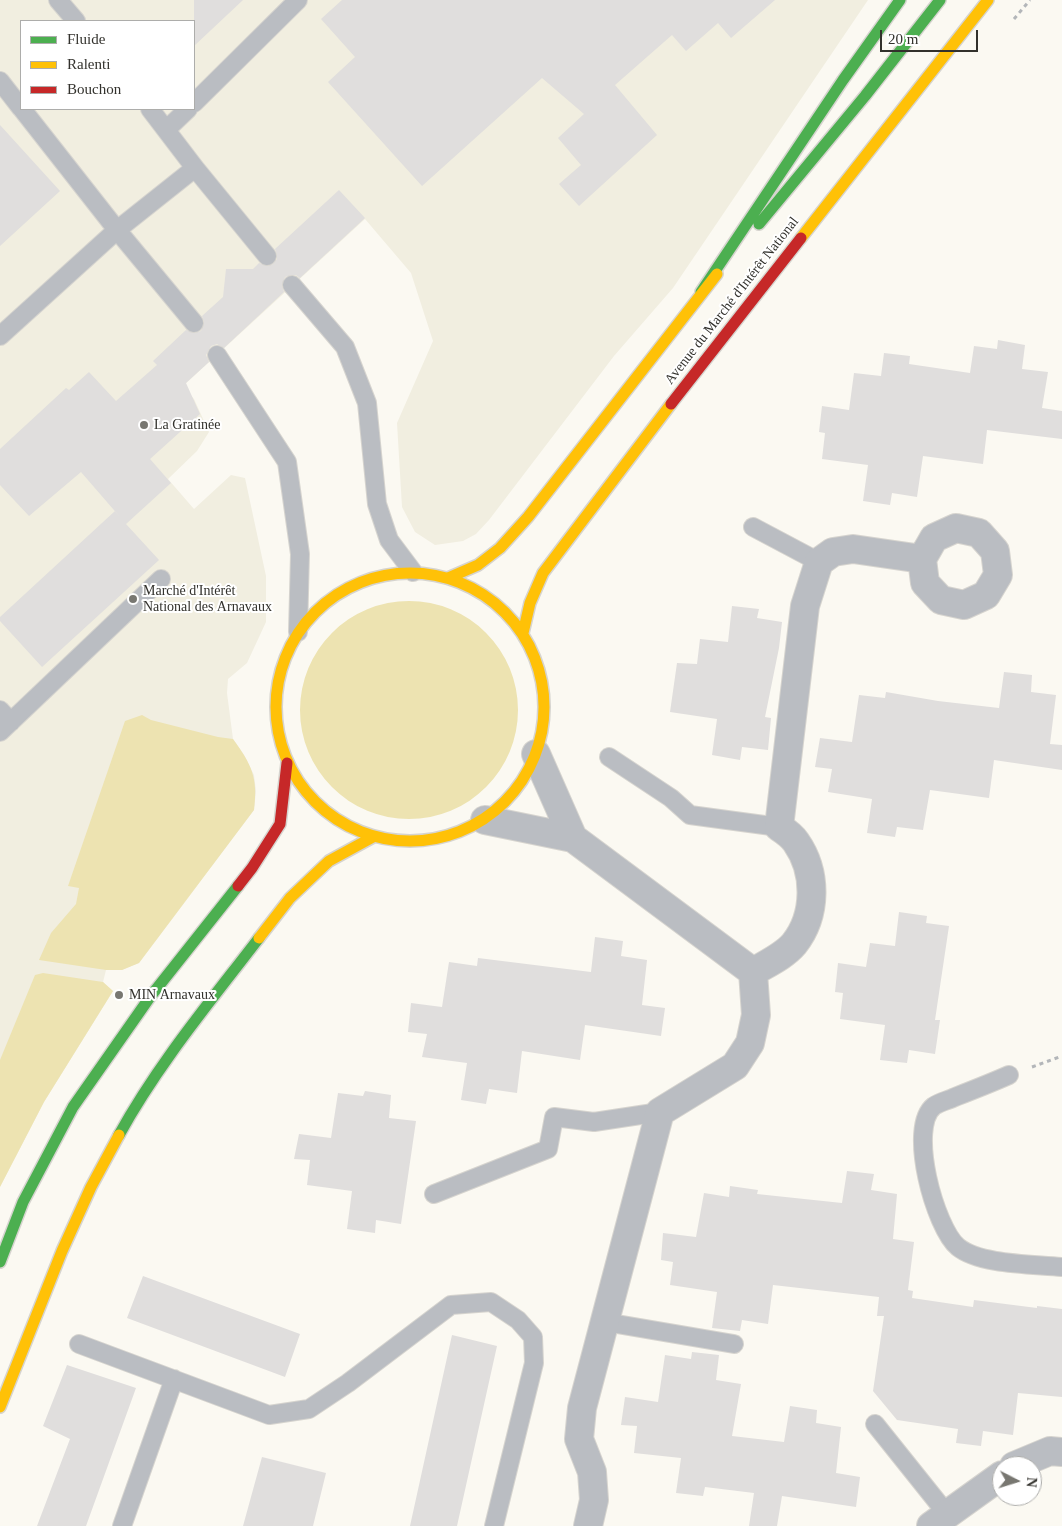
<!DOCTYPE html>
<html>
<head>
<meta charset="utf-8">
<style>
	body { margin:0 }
	#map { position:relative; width:1062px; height:1526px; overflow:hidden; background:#fbf9f2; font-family:Georgia,serif }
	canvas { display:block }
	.legend { position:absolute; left:20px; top:20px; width:175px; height:90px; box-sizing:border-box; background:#fff; border:1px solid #adadab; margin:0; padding:6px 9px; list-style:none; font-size:15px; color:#32312c }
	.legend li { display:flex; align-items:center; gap:10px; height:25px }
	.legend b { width:25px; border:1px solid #adadab }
	.north { position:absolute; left:992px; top:1456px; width:50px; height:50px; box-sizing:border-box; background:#fff; border:1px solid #adadab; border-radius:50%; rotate:95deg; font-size:14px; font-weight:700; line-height:20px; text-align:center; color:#32312c }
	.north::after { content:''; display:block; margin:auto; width:18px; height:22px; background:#787771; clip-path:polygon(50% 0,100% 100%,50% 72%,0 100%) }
	.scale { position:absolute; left:880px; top:30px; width:98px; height:22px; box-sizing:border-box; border:2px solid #32312c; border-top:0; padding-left:6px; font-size:15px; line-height:18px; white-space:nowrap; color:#32312c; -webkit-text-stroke:4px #fff; paint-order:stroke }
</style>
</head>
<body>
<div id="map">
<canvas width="1062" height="1526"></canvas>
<ul class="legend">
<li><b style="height:6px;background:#4caf50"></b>Fluide</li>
<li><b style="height:6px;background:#ffc107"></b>Ralenti</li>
<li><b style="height:6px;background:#c62828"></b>Bouchon</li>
</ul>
<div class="north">N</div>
<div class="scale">20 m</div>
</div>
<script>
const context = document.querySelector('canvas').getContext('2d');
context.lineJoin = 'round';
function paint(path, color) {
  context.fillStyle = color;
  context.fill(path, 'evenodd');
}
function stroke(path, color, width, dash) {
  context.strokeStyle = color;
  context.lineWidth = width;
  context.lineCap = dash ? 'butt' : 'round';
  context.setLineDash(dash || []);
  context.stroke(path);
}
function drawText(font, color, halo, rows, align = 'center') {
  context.font = font + ' Georgia,serif';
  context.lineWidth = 4;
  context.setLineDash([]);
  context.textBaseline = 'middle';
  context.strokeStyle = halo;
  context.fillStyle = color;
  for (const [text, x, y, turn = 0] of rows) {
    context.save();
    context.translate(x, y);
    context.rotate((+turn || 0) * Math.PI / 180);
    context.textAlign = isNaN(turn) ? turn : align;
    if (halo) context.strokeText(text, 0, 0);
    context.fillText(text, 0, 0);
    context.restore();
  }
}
paint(new Path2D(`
	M 0,0 L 868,0 L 673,288 L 614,356 L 489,520 L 476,534 L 463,541 L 435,545 L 415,532 L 402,507 L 397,423 L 433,341 L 411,273 L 365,219 L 183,386 L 194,399 L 209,432 L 197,451 L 168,479 L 194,509 L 231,475 L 245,478 L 266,576 L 266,622 L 247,663 L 228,679 L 227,693 L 233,739 L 244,755 L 254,775 L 256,791 L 254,810 L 139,963 L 122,970 L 106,970 L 103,982 L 113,991 L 44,1102 L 0,1187 ZM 21,21 L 194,21 L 194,109 L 21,109 Z`), '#f1eee0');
paint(new Path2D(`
	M300 710a109 109 0 1 1 218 0a109 109 0 1 1-218 0Z
	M 142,715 L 151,720 L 218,737 L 233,739 C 252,765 258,778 254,810 L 139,963 L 122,970 L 106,970 L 39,960 L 51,933 L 76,904 L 79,888 L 68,886 L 125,721 Z
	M 43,973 L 103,982 L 113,991 L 44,1102 L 0,1187 L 0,1060 L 35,975 Z`), '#ede3b1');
paint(new Path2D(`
	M 194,0 L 243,0 L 194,46 Z
	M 342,0 L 775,0 L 731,38 L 718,23 L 686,51 L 672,35 L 615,85 L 657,135 L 579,206 L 559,184 L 581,165 L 558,138 L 584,114 L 542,78 L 422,186 L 328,82 L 355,57 L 321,19 Z
	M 0,125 L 60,191 L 0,246 Z
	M 339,190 L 365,218 L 300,278 L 296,275 L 291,275 L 285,277 L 282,286 L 284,292 L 224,348 L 217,344 L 211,346 L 206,355 L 209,362 L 186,383 L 200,414 L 150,459 L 171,483 L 126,524 L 159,560 L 42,667 L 0,621 L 0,617 L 115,511 L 120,517 L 81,472 L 29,516 L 0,485 L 0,449 L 66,388 L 69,390 L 89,372 L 116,401 L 157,365 L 153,361 L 186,330 L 195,333 L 201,331 L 204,322 L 202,316 L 223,297 L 226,269 L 253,269 L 259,263 L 268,266 L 273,264 L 277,259 L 277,254 L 275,249 Z
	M 998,340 L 1025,345 L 1022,369 L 1048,372 L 1042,408 L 1062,411 L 1062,439 L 987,430 L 983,464 L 923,456 L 917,497 L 892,493 L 890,505 L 863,501 L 868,465 L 822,459 L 825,433 L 819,432 L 822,406 L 849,410 L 854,373 L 881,376 L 884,353 L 910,356 L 909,364 L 970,373 L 974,346 L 997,349 Z
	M 732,606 L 759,609 L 757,618 L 782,622 L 779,648 L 765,717 L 771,718 L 768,750 L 742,747 L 740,760 L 712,755 L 717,719 L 670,712 L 677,663 L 697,664 L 700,639 L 728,642 Z
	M 1004,672 L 1032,675 L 1031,692 L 1056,695 L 1050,744 L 1062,745 L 1062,770 L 994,760 L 989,798 L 930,790 L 923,830 L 897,827 L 895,837 L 867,833 L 872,799 L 828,792 L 832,769 L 815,767 L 820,738 L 852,742 L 859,695 L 885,698 L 886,692 L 938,701 L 999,708 Z
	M 899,912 L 927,916 L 926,923 L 949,926 L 935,1020 L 940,1020 L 935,1054 L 909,1050 L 907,1063 L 880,1060 L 885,1025 L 840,1019 L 843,993 L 835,992 L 838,963 L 866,967 L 870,943 L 895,946 Z
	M 595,937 L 623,941 L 621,956 L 647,960 L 642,1005 L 665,1008 L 661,1036 L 585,1025 L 580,1060 L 522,1051 L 517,1093 L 489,1089 L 486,1104 L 461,1100 L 467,1063 L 422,1057 L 427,1034 L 408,1032 L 411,1003 L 442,1007 L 449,962 L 477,966 L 478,958 L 591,972 Z
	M 365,1091 L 391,1095 L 389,1118 L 416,1121 L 401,1224 L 376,1220 L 375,1233 L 347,1229 L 352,1191 L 307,1185 L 310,1160 L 294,1159 L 299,1134 L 331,1138 L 338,1093 L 363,1096 Z
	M 847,1171 L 874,1174 L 871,1190 L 897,1194 L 893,1239 L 914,1242 L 908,1290 L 913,1291 L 912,1298 L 973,1307 L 974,1300 L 1037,1308 L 1037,1306 L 1062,1309 L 1062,1397 L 1018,1393 L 1013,1435 L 983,1431 L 981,1446 L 956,1443 L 958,1429 L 897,1420 L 873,1391 L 884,1316 L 877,1316 L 879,1297 L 773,1285 L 768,1324 L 742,1320 L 740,1331 L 712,1328 L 717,1292 L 670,1285 L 673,1262 L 661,1260 L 663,1233 L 696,1237 L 704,1193 L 729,1197 L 730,1186 L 758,1190 L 757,1194 L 842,1203 Z
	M 143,1276 L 300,1334 L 285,1377 L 127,1318 Z
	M 452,1335 L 497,1346 L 457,1526 L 410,1526 Z
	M 692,1352 L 719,1355 L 716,1380 L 741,1384 L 732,1436 L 784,1442 L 790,1406 L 817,1410 L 816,1423 L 841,1427 L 836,1473 L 860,1477 L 856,1507 L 782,1496 L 777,1526 L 749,1526 L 754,1493 L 705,1487 L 703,1496 L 676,1493 L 681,1458 L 634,1453 L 637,1426 L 621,1425 L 625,1397 L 658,1402 L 665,1355 L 691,1359 Z
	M 67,1365 L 136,1388 L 86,1526 L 37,1526 L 70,1439 L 43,1426 Z
	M 262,1457 L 326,1473 L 313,1526 L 243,1526 Z`), '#e0dedd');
const lane = new Path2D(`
	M 58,0 L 76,21
	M 0,81 L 21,108
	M 194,103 L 298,0
	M 22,109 L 117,230 L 194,323
	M 150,109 L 195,168 L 267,256
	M 167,129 L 188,109
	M 292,285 L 345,347 L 367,403 L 377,504 L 389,540 L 413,572
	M 0,336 L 117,230 L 195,168
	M 217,355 L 287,462 L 300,554 L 298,632
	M 753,527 L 819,562
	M 0,710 L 11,722
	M 0,732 L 161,579
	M 609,757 L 671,798 L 690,815 L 779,827
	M 1009,1075 C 991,1083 973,1090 955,1097 C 949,1100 940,1102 934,1106 C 907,1127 935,1228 958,1247 C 980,1265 1034,1264 1062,1267
	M 434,1194 L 548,1149 L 554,1117 L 594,1122 L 660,1112
	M 605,1322 L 734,1344
	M 79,1344 L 269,1415 L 309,1409 L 348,1383 L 451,1305 L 491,1302 L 518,1320 L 533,1337 L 534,1363 L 494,1526
	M 875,1424 L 947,1514
	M 122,1526 L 174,1379`);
const street = new Path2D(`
	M 956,528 L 979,533 L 995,551 L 998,575 L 986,595 L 964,605 L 941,600 L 925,583 L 922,559 L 934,538 Z
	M 536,754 L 573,838
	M 485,820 L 573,838 L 753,972 L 756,1015 L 750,1043 L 735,1066 L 660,1112 L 582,1408 L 579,1439 L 592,1472 L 594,1500 L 588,1526
	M 753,972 C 766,964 784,956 794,944 C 817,915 817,872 796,842 C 792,836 785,831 779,827 L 805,606 L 819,562 L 833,552 L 853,549 L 922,559
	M 1014,1466 L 1050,1451 L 1062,1452
	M 931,1526 L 1002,1475`);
const fast = new Path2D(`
	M 759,224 L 865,96 L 940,0
	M 701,292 L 843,80 L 900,0
	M 119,1135 C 158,1064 210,1002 259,938
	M 0,1262 L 23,1202 L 73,1107 L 150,997 L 238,886`);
const slow = new Path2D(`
	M 801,238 L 988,0
	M276 707a134 134 0 1 1 268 0a134 134 0 1 1-268 0Z
	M 448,578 L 478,565 L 500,548 L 528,517 L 717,274
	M 523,633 L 530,603 L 543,573 L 671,404
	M 259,938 L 290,898 L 329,861 L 373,837
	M 0,1407 L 62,1251 L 91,1187 L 119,1135`);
const jam = new Path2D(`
	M 671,404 L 801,238
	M 238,886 L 252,868 L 280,824 L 287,763`);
stroke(lane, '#d6d4cf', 20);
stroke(street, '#d6d4cf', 30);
stroke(fast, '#d6d4cf', 14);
stroke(slow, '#d6d4cf', 14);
stroke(jam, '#d6d4cf', 14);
stroke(new Path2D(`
	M 1014,19 L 1030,0
	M 1032,1067 L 1062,1056`), '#b3b6b9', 3, [4, 4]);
stroke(lane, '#babdc2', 18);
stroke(street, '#babdc2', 28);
stroke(fast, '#4caf50', 11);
stroke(slow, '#ffc107', 11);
stroke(jam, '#c62828', 11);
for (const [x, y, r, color] of [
	[144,425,5,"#787771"],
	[133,599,5,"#787771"],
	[119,995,5,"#787771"]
]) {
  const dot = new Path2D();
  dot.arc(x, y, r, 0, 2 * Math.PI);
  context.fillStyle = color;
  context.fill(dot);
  stroke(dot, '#fff', 2);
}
drawText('14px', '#32312c', '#fff', [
	["Avenue du Marché d'Intérêt National",732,301,-52]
]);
drawText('14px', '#32312c', '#fff', [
	["La Gratinée",154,425],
	["Marché d'Intérêt",143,591],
	["National des Arnavaux",143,607],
	["MIN Arnavaux",129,995]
], 'left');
</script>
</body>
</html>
